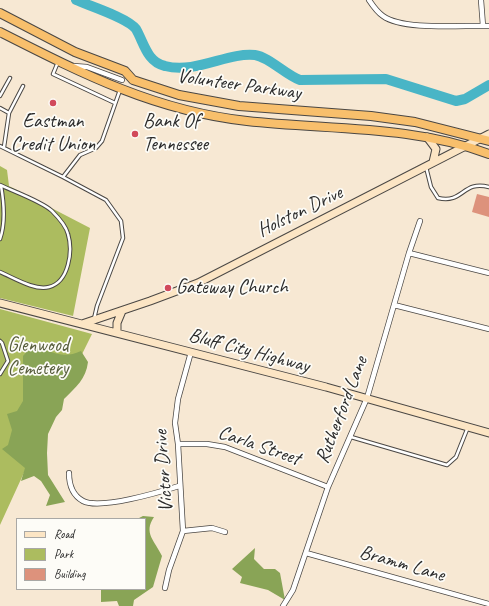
<!DOCTYPE html>
<html>
<head>
<meta charset="utf-8">
<style>
	body { margin:0 }
	#map { position:relative; width:489px; height:606px; overflow:hidden; background:#f7e8d3; font-family:Caveat,sans-serif }
	canvas { display:block }
	.legend { position:absolute; left:16px; top:518px; width:130px; height:72px; box-sizing:border-box; background:#fdfcf7; border:1px solid #a9a8a5; margin:0; padding:5px 7px; list-style:none; font-size:12px; color:#2b2b2b }
	.legend li { display:flex; align-items:center; gap:8px; height:20px }
	.legend b { width:20px; border:1px solid #a9a8a5 }
</style>
</head>
<body>
<div id="map">
<canvas width="489" height="606"></canvas>
<ul class="legend">
<li><b style="height:5px;background:#fce5c4"></b>Road</li>
<li><b style="height:11px;background:#acbc5f"></b>Park</li>
<li><b style="height:11px;background:#dd927c"></b>Building</li>
</ul>
</div>
<script>
const context = document.querySelector('canvas').getContext('2d');
context.lineJoin = 'round';
function paint(path, color) {
  context.fillStyle = color;
  context.fill(path, 'evenodd');
}
function stroke(path, color, width, dash) {
  context.strokeStyle = color;
  context.lineWidth = width;
  context.lineCap = dash ? 'butt' : 'round';
  context.setLineDash(dash || []);
  context.stroke(path);
}
function drawText(font, color, halo, rows, align = 'center') {
  context.font = font + ' Caveat,sans-serif';
  context.lineWidth = 3.5;
  context.setLineDash([]);
  context.textBaseline = 'middle';
  context.strokeStyle = halo;
  context.fillStyle = color;
  for (const [text, x, y, turn = 0] of rows) {
    context.save();
    context.translate(x, y);
    context.rotate((+turn || 0) * Math.PI / 180);
    context.textAlign = isNaN(turn) ? turn : align;
    if (halo) context.strokeText(text, 0, 0);
    context.fillText(text, 0, 0);
    context.restore();
  }
}
paint(new Path2D(`
	M 0,166 L 7,170 L 9,186 L 90,228 L 73,316 L 0,298 Z
	M 0,309 L 92,334 L 33,453 L 0,525 Z`), '#acbc5f');
paint(new Path2D(`
	M 43,343 L 47,351 C 62,355 67,357 81,351 L 88,362 C 86,379 76,387 64,399 L 62,410 L 56,417 L 48,434 L 47,453 L 48,475 L 65,502 L 46,506 L 50,495 L 41,481 L 34,476 L 21,481 L 25,468 L 2,449 L 8,445 L 12,430 L 7,414 L 17,411 L 23,401 L 23,356 L 29,349 Z
	M 143,516 L 154,517 C 143,533 155,541 162,556 L 153,587 L 134,600 L 133,606 L 119,606 L 117,601 L 101,602 L 101,589 L 145,589 L 145,519 L 137,519 Z
	M 255,548 L 254,559 L 264,569 L 275,569 L 280,573 L 285,600 L 268,590 L 240,583 L 242,577 L 232,569 Z`), '#89a456');
stroke(new Path2D(`
	M 76,0 C 90,6 128,18 136,29 C 144,43 147,62 165,66 C 196,74 228,52 255,55 C 269,57 286,75 300,80 L 386,79 L 456,101 L 465,99 L 489,85`), '#49b5c6', 10);
paint(new Path2D(`
	M 477,194 L 489,197 L 489,217 L 472,212 Z`), '#dd927c');
const lane = new Path2D(`
	M 58,62 L 53,74 L 115,103
	M 0,96 L 10,78
	M 0,108 L 9,113 L 4,147
	M 9,113 L 23,86
	M 0,146 L 63,177 L 80,155 L 96,148 L 102,141 L 120,90
	M 426,167 L 431,187 L 438,198 C 464,204 462,180 489,187
	M 63,177 L 106,200 L 121,221 L 123,238 L 97,306 L 94,319
	M 0,185 C 13,191 43,202 52,211 C 58,217 66,226 68,234 C 73,251 69,282 49,287 C 35,291 14,278 0,272
	M 0,239 C 6,222 4,203 1,186
	M 0,341 L 2,343 L 8,361 L 0,374
	M 351,437 L 447,465 L 456,457 L 468,427`);
const street = new Path2D(`
	M 369,0 C 373,6 377,12 383,16 C 404,31 463,25 489,26
	M 481,0 L 483,26
	M 74,66 L 87,67 L 122,80
	M 409,253 L 489,273
	M 394,305 L 489,329
	M 178,444 L 207,444 L 225,447 L 328,487
	M 69,473 C 69,484 72,495 83,501 C 100,510 160,492 179,486
	M 183,531 L 212,528 L 225,532
	M 306,553 L 489,604
	M 165,588 L 169,570 L 183,531 L 178,444 L 175,423 L 178,399 L 191,352
	M 283,606 L 293,590 L 328,487 L 367,398 L 409,253 L 420,221`);
const secondary = new Path2D(`
	M 427,137 L 436,149 L 433,162
	M 0,303 L 326,387 L 489,433
	M 82,324 L 150,301 L 198,283 L 489,134
	M 117,333 L 117,323 L 122,311`);
const highway = new Path2D(`
	M 0,13 L 75,52 L 125,71 L 133,80 L 179,95 L 239,106 L 371,116 L 415,122 L 489,141
	M 0,32 C 81,73 155,111 247,121 C 328,130 412,125 489,154`);
stroke(lane, '#4a4744', 4.5);
stroke(street, '#4a4744', 6);
stroke(secondary, '#4a4744', 9);
stroke(highway, '#4a4744', 10);
stroke(lane, '#fff', 2.5);
stroke(street, '#fff', 4.5);
stroke(secondary, '#fce5c4', 7);
stroke(highway, '#f8bf6c', 8);
for (const [x, y, r, color] of [
	[53,103,4,"#d1495b"],
	[135,134,4,"#d1495b"],
	[168,288,4,"#d1495b"]
]) {
  const dot = new Path2D();
  dot.arc(x, y, r, 0, 2 * Math.PI);
  context.fillStyle = color;
  context.fill(dot);
  stroke(dot, '#fdfcf7', 1.5);
}
drawText('20px', '#2b2b2b', '#fdfcf7', [
	["Volunteer Parkway",239,85,8],
	["Holston Drive",300,212,-26],
	["Bluff City Highway",249,351,15],
	["Rutherford Lane",342,410,-69],
	["Carla Street",259,446,19],
	["Victor Drive",164,471,-94],
	["Bramm Lane",402,564,16]
]);
drawText('20px', '#2b2b2b', '#fdfcf7', [
	["Eastman",53,122,"center"],
	["Credit Union",53,145,"center"],
	["Bank Of",143,122],
	["Tennessee",143,145],
	["Gateway Church",176,288]
], 'left');
drawText('20px', '#585e3d', '#fdfcf7', [
	["Glenwood",38,346],
	["Cemetery",38,369]
]);
</script>
</body>
</html>
